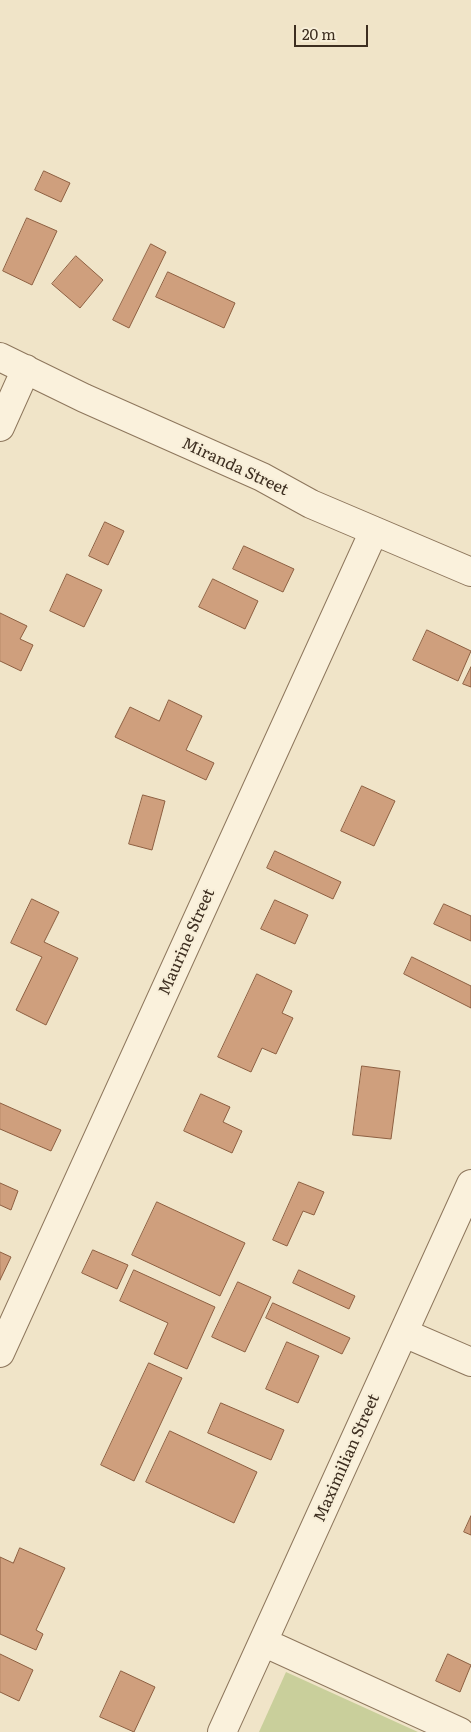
<!DOCTYPE html>
<html>
<head>
<meta charset="utf-8">
<style>
	body { margin:0 }
	#map { position:relative; width:471px; height:1732px; overflow:hidden; background:#f0e4c8; font-family:Literata,serif }
	canvas { display:block }
	.scale { position:absolute; left:294px; top:25px; width:74px; height:22px; box-sizing:border-box; border:2px solid #3d2e20; border-top:0; padding-left:6px; font-size:15px; line-height:18px; white-space:nowrap; color:#3d2e20; -webkit-text-stroke:4px #f7eed8; paint-order:stroke }
</style>
</head>
<body>
<div id="map">
<canvas width="471" height="1732"></canvas>
<div class="scale">20 m</div>
</div>
<script>
const context = document.querySelector('canvas').getContext('2d');
context.lineJoin = 'round';
function paint(path, color) {
  context.fillStyle = color;
  context.fill(path, 'evenodd');
}
function stroke(path, color, width, dash) {
  context.strokeStyle = color;
  context.lineWidth = width;
  context.lineCap = dash ? 'butt' : 'round';
  context.setLineDash(dash || []);
  context.stroke(path);
}
function drawText(font, color, halo, rows, align = 'center') {
  context.font = font + ' Literata,serif';
  context.lineWidth = 4;
  context.setLineDash([]);
  context.textBaseline = 'middle';
  context.strokeStyle = halo;
  context.fillStyle = color;
  for (const [text, x, y, turn = 0] of rows) {
    context.save();
    context.translate(x, y);
    context.rotate((+turn || 0) * Math.PI / 180);
    context.textAlign = isNaN(turn) ? turn : align;
    if (halo) context.strokeText(text, 0, 0);
    context.fillText(text, 0, 0);
    context.restore();
  }
}
paint(new Path2D(`
	M 286,1672 L 418,1732 L 259,1732 Z`), '#c9cf9b');
const building = new Path2D(`
	M 44,171 L 70,183 L 61,202 L 35,190 Z
	M 27,218 L 57,231 L 32,285 L 3,271 Z
	M 151,244 L 166,252 L 129,328 L 113,320 Z
	M 76,256 L 103,280 L 80,308 L 52,284 Z
	M 168,272 L 235,303 L 224,328 L 156,297 Z
	M 105,522 L 124,531 L 108,565 L 89,556 Z
	M 244,546 L 294,569 L 283,592 L 233,569 Z
	M 67,574 L 102,590 L 84,627 L 50,611 Z
	M 213,579 L 258,601 L 245,629 L 199,607 Z
	M 0,613 L 27,626 L 20,639 L 33,645 L 21,671 L 0,661 Z
	M 427,630 L 471,651 L 458,681 L 413,660 Z
	M 471,667 L 471,687 L 463,684 Z
	M 169,700 L 202,716 L 186,750 L 214,763 L 206,780 L 115,737 L 130,707 L 159,721 Z
	M 362,786 L 395,801 L 374,846 L 341,831 Z
	M 143,795 L 165,801 L 152,850 L 129,844 Z
	M 275,851 L 341,882 L 333,899 L 267,868 Z
	M 32,899 L 59,912 L 44,942 L 78,958 L 46,1025 L 16,1010 L 42,957 L 11,943 Z
	M 275,900 L 308,915 L 295,944 L 261,929 Z
	M 444,904 L 471,916 L 471,941 L 434,924 Z
	M 412,957 L 471,986 L 471,1008 L 404,974 Z
	M 257,974 L 292,991 L 282,1013 L 293,1018 L 276,1054 L 262,1048 L 251,1072 L 218,1057 Z
	M 362,1066 L 400,1071 L 391,1139 L 353,1135 Z
	M 201,1094 L 230,1107 L 223,1122 L 242,1131 L 232,1153 L 184,1131 Z
	M 0,1103 L 61,1130 L 51,1151 L 0,1129 Z
	M 299,1182 L 324,1192 L 314,1215 L 303,1211 L 287,1246 L 273,1240 Z
	M 0,1183 L 18,1191 L 11,1210 L 0,1205 Z
	M 157,1202 L 245,1243 L 220,1296 L 132,1255 Z
	M 93,1250 L 128,1265 L 117,1289 L 82,1273 Z
	M 0,1252 L 11,1257 L 0,1280 Z
	M 134,1270 L 215,1307 L 187,1369 L 154,1354 L 168,1323 L 120,1301 Z
	M 299,1270 L 355,1296 L 349,1309 L 293,1283 Z
	M 238,1282 L 271,1297 L 245,1352 L 212,1337 Z
	M 273,1303 L 350,1338 L 342,1354 L 266,1318 Z
	M 287,1342 L 319,1356 L 298,1403 L 266,1389 Z
	M 149,1363 L 182,1378 L 134,1481 L 101,1465 Z
	M 221,1403 L 284,1430 L 271,1460 L 208,1433 Z
	M 170,1431 L 257,1472 L 234,1523 L 146,1482 Z
	M 471,1516 L 471,1535 L 464,1532 Z
	M 20,1548 L 65,1568 L 36,1630 L 43,1634 L 36,1650 L 0,1634 L 0,1557 L 13,1563 Z
	M 0,1654 L 33,1670 L 19,1701 L 0,1692 Z
	M 448,1654 L 471,1665 L 460,1692 L 436,1681 Z
	M 121,1671 L 155,1687 L 134,1732 L 100,1717 Z`);
paint(building, '#cf9f7d');
stroke(building, '#8d5f41', 1);
const minor = new Path2D(`
	M 0,357 L 84,398 L 262,477 L 311,504 L 471,572
	M 0,427 L 26,369
	M 404,1333 L 471,1362
	M 0,1353 L 374,531
	M 263,1642 L 460,1732
	M 222,1732 L 471,1184`);
stroke(minor, '#8d765c', 30);
stroke(minor, '#faf1dc', 28);
drawText('16px', '#3d2e20', '#f7eed8', [
	["Miranda Street",235,467,25],
	["Maurine Street",187,942,-66],
	["Maximilian Street",347,1458,-66]
]);
</script>
</body>
</html>
